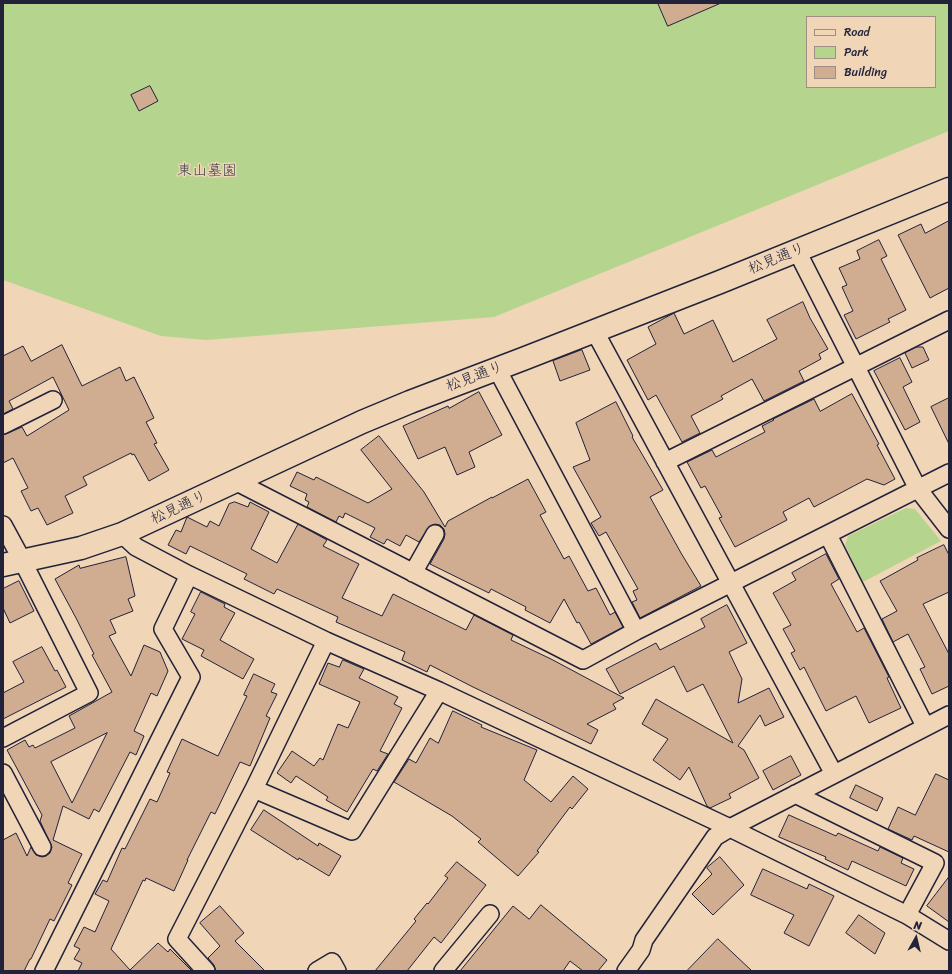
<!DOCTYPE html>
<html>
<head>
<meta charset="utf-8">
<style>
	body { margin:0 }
	#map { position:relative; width:952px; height:974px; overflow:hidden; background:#f0d6b7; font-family:Sriracha,sans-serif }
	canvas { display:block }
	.frame { position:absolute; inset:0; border:4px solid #22223b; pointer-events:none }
	.legend { position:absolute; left:806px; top:16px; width:130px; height:72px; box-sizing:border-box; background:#f0d6b7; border:1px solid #9e8e85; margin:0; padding:5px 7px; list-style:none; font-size:12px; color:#22223b }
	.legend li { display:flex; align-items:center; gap:8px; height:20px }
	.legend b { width:20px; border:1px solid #9e8e85 }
	.north { position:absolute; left:896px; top:918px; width:40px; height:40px; -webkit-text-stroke:3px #f0d6b7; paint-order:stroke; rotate:8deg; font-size:11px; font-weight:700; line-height:16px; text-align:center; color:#22223b }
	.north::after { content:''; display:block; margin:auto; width:14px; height:18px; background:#22223b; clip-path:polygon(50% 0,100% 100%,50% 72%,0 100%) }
</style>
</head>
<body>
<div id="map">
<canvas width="952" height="974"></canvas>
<div class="frame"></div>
<ul class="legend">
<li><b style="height:5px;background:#f0d6b7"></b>Road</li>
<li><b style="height:11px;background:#b5d58e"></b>Park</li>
<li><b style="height:11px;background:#d0ac90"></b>Building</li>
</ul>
<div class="north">N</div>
</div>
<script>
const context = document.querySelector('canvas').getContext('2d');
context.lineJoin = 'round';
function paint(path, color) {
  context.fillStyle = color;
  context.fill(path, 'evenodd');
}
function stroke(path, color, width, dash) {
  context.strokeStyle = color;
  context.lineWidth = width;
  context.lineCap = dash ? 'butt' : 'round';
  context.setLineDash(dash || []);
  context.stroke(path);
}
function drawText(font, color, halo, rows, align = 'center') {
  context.font = font + ' Sriracha,"Klee One",sans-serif';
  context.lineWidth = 3;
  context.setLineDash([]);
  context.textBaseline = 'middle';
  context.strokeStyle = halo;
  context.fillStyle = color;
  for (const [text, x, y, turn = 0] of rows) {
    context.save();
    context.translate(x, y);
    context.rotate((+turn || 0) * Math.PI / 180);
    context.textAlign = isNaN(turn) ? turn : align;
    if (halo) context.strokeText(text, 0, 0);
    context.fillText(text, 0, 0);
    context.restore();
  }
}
paint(new Path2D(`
	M 3,3 L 949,3 L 949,131 L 494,317 L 206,340 L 161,336 L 3,280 ZM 807,17 L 935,17 L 935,87 L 807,87 Z
	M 906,508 L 915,509 L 941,541 L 863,582 L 845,545 L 848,536 Z`), '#b5d58e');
const building = new Path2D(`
	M 658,3 L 721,3 L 668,26 Z
	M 150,86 L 158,101 L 139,111 L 131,95 Z
	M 949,221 L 949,288 L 930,298 L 898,235 L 921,224 L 925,233 Z
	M 879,240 L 887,256 L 881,259 L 906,310 L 888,319 L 890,322 L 856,339 L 844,315 L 853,311 L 842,287 L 847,285 L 839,268 L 860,259 L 857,251 Z
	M 803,302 L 810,318 L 828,349 L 819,354 L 821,359 L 799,371 L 804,381 L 764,401 L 752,379 L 721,396 L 723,399 L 691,416 L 700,433 L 682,442 L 656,395 L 648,400 L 627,360 L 656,344 L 648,327 L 674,313 L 684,334 L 713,320 L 733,362 L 777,339 L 767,320 Z
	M 62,345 L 82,386 L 120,367 L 126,381 L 134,377 L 154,418 L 146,422 L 157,443 L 154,444 L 169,470 L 149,481 L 134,454 L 132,455 L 131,453 L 83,477 L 87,485 L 65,496 L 73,513 L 47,525 L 38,508 L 31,511 L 21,491 L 28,488 L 13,458 L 3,463 L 3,435 L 22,427 L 27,436 L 69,410 L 53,377 L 9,401 L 13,409 L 3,414 L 3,356 L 23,346 L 31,361 Z
	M 917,347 L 923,347 L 929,360 L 912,368 L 905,353 Z
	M 582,350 L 590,370 L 560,381 L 553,361 Z
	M 900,358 L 912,382 L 903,387 L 920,422 L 905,430 L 874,371 Z
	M 479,392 L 502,435 L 469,452 L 475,467 L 457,475 L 445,447 L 418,459 L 403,426 L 448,406 L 449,408 Z
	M 852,394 L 879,444 L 877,445 L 895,479 L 884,485 L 867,479 L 814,507 L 809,498 L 783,512 L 787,520 L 735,547 L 719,518 L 722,517 L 705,486 L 701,488 L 687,462 L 712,450 L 716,457 L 765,432 L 762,426 L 774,420 L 773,419 L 814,399 L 820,411 Z
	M 949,398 L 949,444 L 931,407 Z
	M 616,402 L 633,436 L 632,437 L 663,490 L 650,497 L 681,553 L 701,586 L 640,618 L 632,602 L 637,600 L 633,591 L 638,589 L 606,532 L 599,536 L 591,523 L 601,517 L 573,467 L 590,460 L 576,423 Z
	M 379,436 L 424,492 L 445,527 L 448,521 L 492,497 L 492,498 L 528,479 L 546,512 L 540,515 L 564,559 L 569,556 L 588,591 L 596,588 L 610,615 L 615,612 L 623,627 L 591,644 L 579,622 L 577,623 L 564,599 L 550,623 L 525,610 L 526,607 L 491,589 L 489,593 L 430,564 L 444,539 L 445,534 L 444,529 L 440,525 L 435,524 L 430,526 L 419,542 L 406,535 L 400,546 L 387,539 L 384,544 L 370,537 L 375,528 L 345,513 L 343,518 L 339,516 L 336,522 L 307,507 L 309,502 L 305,500 L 307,494 L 290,486 L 297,472 L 314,480 L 316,477 L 368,503 L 392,489 L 361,450 Z
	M 235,502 L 248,507 L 250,502 L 269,512 L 251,549 L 277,563 L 298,524 L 327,540 L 323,546 L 359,564 L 342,598 L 382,616 L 393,594 L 466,630 L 474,615 L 513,635 L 511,640 L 551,659 L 624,698 L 613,704 L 616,709 L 587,724 L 598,730 L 591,744 L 473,687 L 430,665 L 427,672 L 402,660 L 405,652 L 336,622 L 338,617 L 277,589 L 274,594 L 244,579 L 247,574 L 190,546 L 186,554 L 168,545 L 176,530 L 181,532 L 187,517 L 207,527 L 210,521 L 219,526 L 229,504 Z
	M 944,545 L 949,555 L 949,592 L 923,604 L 949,654 L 949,686 L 932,694 L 920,669 L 925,667 L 908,634 L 893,642 L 882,619 L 897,611 L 880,581 L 918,560 L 917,558 Z
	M 826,554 L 839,579 L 831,584 L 857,632 L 864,628 L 889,677 L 887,678 L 901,708 L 869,723 L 856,696 L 826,711 L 804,667 L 800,670 L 791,653 L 795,651 L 783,629 L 791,625 L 773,593 L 796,580 L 792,573 Z
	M 126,557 L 135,596 L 128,599 L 133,611 L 110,620 L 116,633 L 109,636 L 131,676 L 144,645 L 160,652 L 168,671 L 157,696 L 151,693 L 134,731 L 144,736 L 136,755 L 130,752 L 99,812 L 94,809 L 89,819 L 63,806 L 53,840 L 82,854 L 68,883 L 72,885 L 54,921 L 50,919 L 31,959 L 30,959 L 24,971 L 3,971 L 3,840 L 16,833 L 27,856 L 31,847 L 36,855 L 42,857 L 46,856 L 50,853 L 52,847 L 40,821 L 42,815 L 7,750 L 25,740 L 29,747 L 33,745 L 35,748 L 75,728 L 69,716 L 112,692 L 92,655 L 94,654 L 76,618 L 55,579 L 79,565 L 80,568 ZM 107,733 L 72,803 L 51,762 Z
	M 19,581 L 34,611 L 10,623 L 3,608 L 3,589 Z
	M 201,592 L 225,604 L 224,607 L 235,613 L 220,640 L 254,659 L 243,679 L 201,656 L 204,650 L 182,639 L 195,614 L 191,612 Z
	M 727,605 L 747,643 L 729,652 L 742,679 L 738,703 L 769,688 L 784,717 L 765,726 L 760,715 L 738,746 L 744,750 L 759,778 L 729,794 L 731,798 L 710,808 L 707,806 L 689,767 L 680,780 L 653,760 L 668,739 L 642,724 L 656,699 L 733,743 L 703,684 L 687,692 L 674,666 L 620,694 L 606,669 L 656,643 L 660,650 L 705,627 L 701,619 Z
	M 42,647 L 55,671 L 57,670 L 66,687 L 3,719 L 3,693 L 24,682 L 13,662 Z
	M 343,660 L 364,669 L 359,678 L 398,697 L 394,704 L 402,708 L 380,751 L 388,754 L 377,771 L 373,769 L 347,812 L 326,800 L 328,797 L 296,776 L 291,783 L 277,773 L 292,751 L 314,766 L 320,758 L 323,760 L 338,724 L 348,728 L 360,702 L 319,684 L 328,663 L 339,667 Z
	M 254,674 L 275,684 L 271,692 L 277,694 L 266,716 L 270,718 L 250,766 L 240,762 L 215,814 L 211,812 L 187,860 L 188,860 L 174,891 L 146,878 L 145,881 L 143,880 L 111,949 L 130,970 L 158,943 L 168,952 L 170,949 L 192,971 L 78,971 L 82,963 L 74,959 L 80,949 L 74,946 L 84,927 L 95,932 L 109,901 L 95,894 L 103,880 L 107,882 L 122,848 L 125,849 L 150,799 L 157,802 L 170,773 L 167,772 L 182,739 L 218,756 L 247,696 L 244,695 Z
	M 453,711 L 482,725 L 481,727 L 537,750 L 524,780 L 551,802 L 573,776 L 588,789 L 572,809 L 570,807 L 537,851 L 539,852 L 518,876 L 478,842 L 481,839 L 452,816 L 394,782 L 409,759 L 416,763 L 430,738 L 438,743 Z
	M 791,756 L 801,775 L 773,790 L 763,771 Z
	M 936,774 L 949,780 L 949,852 L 914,836 L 912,840 L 888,829 L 898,807 L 915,815 Z
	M 856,785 L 883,798 L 877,811 L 850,798 Z
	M 264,810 L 318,846 L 319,843 L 341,856 L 329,876 L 299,858 L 298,860 L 251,830 Z
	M 789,815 L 836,836 L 838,833 L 878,851 L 880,847 L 903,858 L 901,863 L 914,869 L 906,886 L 852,861 L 848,870 L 825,859 L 826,857 L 779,837 Z
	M 720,857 L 744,885 L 713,915 L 692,894 L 712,874 L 707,868 Z
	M 457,862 L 486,885 L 441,943 L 434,937 L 407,971 L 375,971 L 416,921 L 414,919 L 427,903 L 428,904 L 448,878 L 445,876 Z
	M 763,869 L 807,889 L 809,884 L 834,896 L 809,946 L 784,933 L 794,915 L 751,895 Z
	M 949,877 L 949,922 L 927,906 Z
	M 541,905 L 607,960 L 598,971 L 583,971 L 570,961 L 563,971 L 460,971 L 513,906 L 529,919 Z
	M 220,906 L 244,933 L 235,941 L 265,971 L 216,971 L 214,965 L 208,958 L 220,946 L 200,923 Z
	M 859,915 L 885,933 L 875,954 L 846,933 Z
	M 718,939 L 752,971 L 687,971 Z`);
paint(building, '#d0ac90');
stroke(building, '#22223b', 1);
const street = new Path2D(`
	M 797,251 L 918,489 L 949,529
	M 594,330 L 834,774
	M 497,369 L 636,631
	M 3,425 L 53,400
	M 665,462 L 949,320
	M 235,481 L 583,660 L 636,631 L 949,473
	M 3,525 L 22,560 L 89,693 L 3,738
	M 122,534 L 136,547 L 189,575 L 326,641 L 439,691 L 730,828 L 907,915 L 949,941
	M 828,535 L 925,726
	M 413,573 L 435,534
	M 3,773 L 42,847
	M 254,789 L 326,641
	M 795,794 L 935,863 L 907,915
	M 44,971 L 191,677 L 163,629 L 189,575
	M 206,971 L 177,939 L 254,789 L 352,831 L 439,691
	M 317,971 L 332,962 L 337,971
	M 443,971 L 490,914
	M 626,971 L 641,950 L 644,940 L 715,837 L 730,828 L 949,715`);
const secondary = new Path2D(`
	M 3,565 L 81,548 L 122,534 L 362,422 L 410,402 L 523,359 L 720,282 L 949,189`);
stroke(street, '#22223b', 20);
stroke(secondary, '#22223b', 25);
stroke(street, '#f0d6b7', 17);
stroke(secondary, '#f0d6b7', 22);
drawText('15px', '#3f464c', '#f0d6b7', [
	["東山墓園",207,171]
]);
drawText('15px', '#22223b', '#f0d6b7', [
	["松見通り",777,259,-22],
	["松見通り",475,377,-21],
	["松見通り",179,508,-25]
]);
</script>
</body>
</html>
